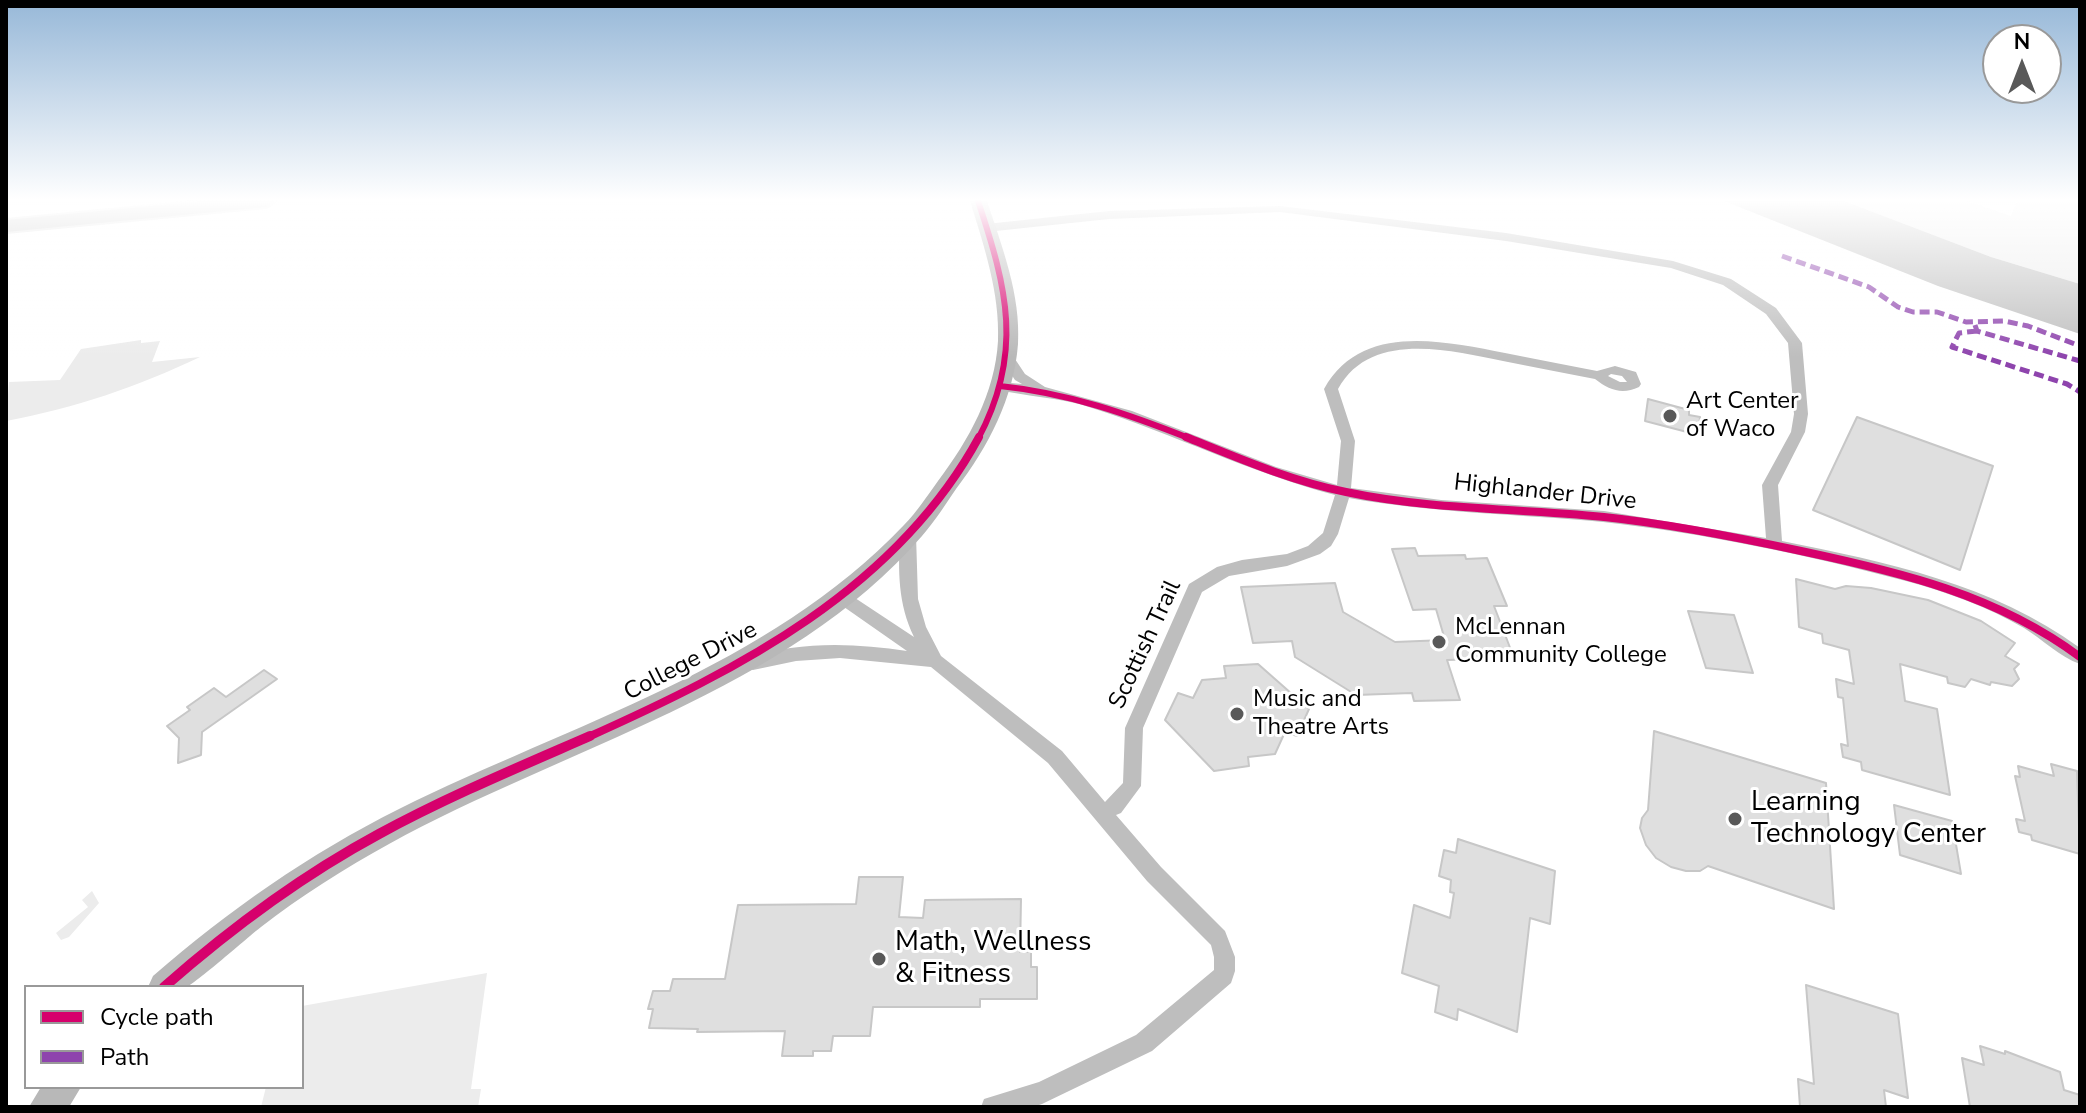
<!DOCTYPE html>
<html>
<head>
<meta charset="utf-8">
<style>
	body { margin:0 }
	#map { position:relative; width:2086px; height:1113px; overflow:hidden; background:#fff; font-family:"Nunito Sans",sans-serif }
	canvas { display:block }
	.frame { position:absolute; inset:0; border:8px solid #000; pointer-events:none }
	.legend { position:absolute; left:24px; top:985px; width:280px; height:104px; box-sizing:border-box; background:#fff; border:2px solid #999; margin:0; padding:10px 14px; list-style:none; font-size:24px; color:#000 }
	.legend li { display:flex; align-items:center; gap:16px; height:40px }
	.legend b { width:40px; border:2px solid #999 }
	.north { position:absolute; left:1982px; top:24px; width:80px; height:80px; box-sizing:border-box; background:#fff; border:2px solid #999; border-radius:50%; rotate:0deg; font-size:22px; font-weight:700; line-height:32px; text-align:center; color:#000 }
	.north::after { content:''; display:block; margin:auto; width:28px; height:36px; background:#595959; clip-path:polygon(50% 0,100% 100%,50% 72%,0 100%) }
</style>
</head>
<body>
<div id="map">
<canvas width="2086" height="1113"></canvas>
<div class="frame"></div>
<ul class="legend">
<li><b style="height:10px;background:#d6006c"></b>Cycle path</li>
<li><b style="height:10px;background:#8e44ad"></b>Path</li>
</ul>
<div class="north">N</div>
</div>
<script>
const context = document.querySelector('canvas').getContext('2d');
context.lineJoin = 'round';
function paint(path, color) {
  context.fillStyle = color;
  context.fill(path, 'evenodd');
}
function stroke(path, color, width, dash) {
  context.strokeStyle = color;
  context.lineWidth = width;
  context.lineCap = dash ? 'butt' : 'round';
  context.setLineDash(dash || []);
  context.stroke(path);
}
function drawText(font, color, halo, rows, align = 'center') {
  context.font = font + ' "Nunito Sans",sans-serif';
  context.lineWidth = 6;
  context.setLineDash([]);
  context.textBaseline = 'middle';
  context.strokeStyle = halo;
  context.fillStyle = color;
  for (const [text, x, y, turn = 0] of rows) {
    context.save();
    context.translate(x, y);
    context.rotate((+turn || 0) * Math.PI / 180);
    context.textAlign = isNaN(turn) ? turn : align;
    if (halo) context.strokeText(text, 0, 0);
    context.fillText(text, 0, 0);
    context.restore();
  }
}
paint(new Path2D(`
	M 1844,201 L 1967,201 L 2011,216 L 2017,201 L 2080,201 L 2080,284 L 1991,257 Z
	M 141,340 L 141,343 L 160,341 L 152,362 L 200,357 C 137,387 75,408 6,421 L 9,382 L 60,380 L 81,349 Z
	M 92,891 L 99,903 L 69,937 L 61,940 L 56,933 L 88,907 L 82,900 Z
	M 487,973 L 471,1089 L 481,1089 L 478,1107 L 261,1107 L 266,1087 L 302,1087 L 302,1006 Z`), '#ececec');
paint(new Path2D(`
	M 1724,201 L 1844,201 L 1991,257 L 2080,284 L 2080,334 L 1938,286 Z`), '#bfbfbf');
const building = new Path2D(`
	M 1648,399 L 1689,410 L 1689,415 L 1700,417 L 1699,429 L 1687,426 L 1687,432 L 1645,421 Z
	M 1857,417 L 1993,466 L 1960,570 L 1813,510 Z
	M 1415,548 L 1418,556 L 1465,555 L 1466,559 L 1487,558 L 1507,606 L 1494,606 L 1514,658 L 1447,660 L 1460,700 L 1414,701 L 1412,693 L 1356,695 L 1295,657 L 1292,641 L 1253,643 L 1241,587 L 1335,583 L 1343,612 L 1395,642 L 1445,640 L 1436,609 L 1413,610 L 1392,549 Z
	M 1796,579 L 1835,589 L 1846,586 L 1871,588 L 1928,600 L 1981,621 L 2015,643 L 2005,656 L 2019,664 L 2014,669 L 2019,679 L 2012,686 L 1991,682 L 1990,685 L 1971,679 L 1965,687 L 1948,683 L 1947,677 L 1900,664 L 1905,701 L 1937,709 L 1950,795 L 1862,770 L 1861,762 L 1843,757 L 1841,744 L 1848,746 L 1843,698 L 1838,697 L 1836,679 L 1854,684 L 1849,650 L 1823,643 L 1822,634 L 1799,627 Z
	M 1688,611 L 1734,615 L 1753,673 L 1706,668 Z
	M 1258,664 L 1309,709 L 1297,736 L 1285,732 L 1275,754 L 1248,757 L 1249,766 L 1214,771 L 1165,720 L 1178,693 L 1193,698 L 1202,680 L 1226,678 L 1224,666 Z
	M 264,670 L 277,679 L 202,732 L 201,755 L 178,763 L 179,738 L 167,726 L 190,710 L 187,707 L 214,688 L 226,697 Z
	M 1654,731 L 1826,783 L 1834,909 L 1708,866 L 1700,871 L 1686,871 L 1671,867 L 1656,858 L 1646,845 L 1640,828 L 1642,818 L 1648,810 Z
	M 2051,764 L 2077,771 L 2080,854 L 2032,840 L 2031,835 L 2019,832 L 2016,819 L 2025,821 L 2015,776 L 2020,777 L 2018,766 L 2054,776 Z
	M 1894,805 L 1952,821 L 1961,874 L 1900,855 Z
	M 1458,839 L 1555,871 L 1550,924 L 1530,918 L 1517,1032 L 1458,1009 L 1457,1020 L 1435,1012 L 1439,986 L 1402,973 L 1414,905 L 1450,918 L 1454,893 L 1450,892 L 1451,880 L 1439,876 L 1444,850 L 1456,853 Z
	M 859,877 L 903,877 L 899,917 L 923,918 L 925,900 L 1021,899 L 1020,952 L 1031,952 L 1031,967 L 1037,967 L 1037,999 L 980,999 L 980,1007 L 873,1007 L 870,1036 L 833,1036 L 831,1051 L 813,1051 L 813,1056 L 782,1056 L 785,1031 L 697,1032 L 698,1029 L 649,1028 L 653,1009 L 648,1009 L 653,991 L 670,991 L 673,979 L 725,979 L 738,905 L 856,904 Z
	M 1806,985 L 1898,1014 L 1908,1098 L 1884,1090 L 1886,1107 L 1800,1107 L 1798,1079 L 1814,1084 Z
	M 1980,1046 L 2005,1054 L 2005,1051 L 2060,1072 L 2064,1090 L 2080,1095 L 2080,1107 L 1970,1107 L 1962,1058 L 1984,1065 Z`);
paint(building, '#dfdfdf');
stroke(building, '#c7c7c7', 2);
const primary = new Path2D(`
	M 203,201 L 275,201 L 266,207 L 6,232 L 6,220 Z`);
stroke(primary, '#dbdbdb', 4);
paint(new Path2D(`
	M 1280,206 L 1506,233 L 1673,261 L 1731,279 L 1776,308 L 1802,343 L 1808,414 L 1805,432 L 1778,485 L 1782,541 C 1886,562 1993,584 2080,648 L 2080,664 C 2060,657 2042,639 2024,628 C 1988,607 1947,592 1906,581 C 1807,555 1704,533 1603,522 C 1518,514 1433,513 1349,498 L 1338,534 L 1331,546 L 1320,554 L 1287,566 L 1229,576 L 1202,592 L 1143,728 L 1141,786 L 1121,813 L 1116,815 L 1161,867 L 1225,931 L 1235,957 L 1235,971 L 1231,983 L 1152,1051 L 1042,1104 L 1033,1107 L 981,1107 L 984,1099 L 1039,1082 L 1136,1035 L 1214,970 L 1214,957 L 1211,945 L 1147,881 L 1048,763 L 931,667 L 840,658 L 796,661 L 753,670 L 747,668 L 744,663 L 747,658 C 799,641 854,643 907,651 L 834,600 L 832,596 L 834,592 L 846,592 L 914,637 C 898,604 898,571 900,535 L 908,529 L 914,531 L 916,535 L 918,599 L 926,627 L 941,656 L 1062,751 L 1105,802 L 1123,783 L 1125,728 L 1189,584 L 1217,567 L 1242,560 L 1287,554 L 1308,546 L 1323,533 L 1335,495 C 1251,473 1174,434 1092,408 C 1060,397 1027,397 995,389 L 993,386 L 1000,382 L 1022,384 L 1015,380 L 999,356 L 1001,353 L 1011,353 L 1025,374 L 1045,387 L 1132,411 L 1276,467 L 1337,485 L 1341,441 L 1324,389 C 1361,322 1443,341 1505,353 C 1535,359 1566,365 1597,371 L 1615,366 L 1636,372 L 1641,384 L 1639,387 C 1622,395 1609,390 1595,379 C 1564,373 1533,367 1503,361 C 1450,350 1370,330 1338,389 L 1355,441 L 1351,488 L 1441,500 L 1604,511 L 1766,538 L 1762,485 L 1791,432 L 1794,414 L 1788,343 L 1766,314 L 1723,285 L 1671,268 L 1506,241 L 1280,212 L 1109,219 L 986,232 L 980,228 L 986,224 L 1109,211 ZM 1611,374 L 1622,376 L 1627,382 L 1620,382 L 1608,376 Z`), '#bebebe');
paint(new Path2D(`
	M 970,201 L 987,201 C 1002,247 1021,295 1018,344 C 1014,398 988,447 956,489 C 945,505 935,521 922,536 C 787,692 565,747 389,844 C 345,868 301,896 261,927 C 249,936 194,985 186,987 C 175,990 159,987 148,987 L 153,976 C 228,911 309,854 399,809 C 572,723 767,669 904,525 C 917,512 927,496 938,481 C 969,440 995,393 998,341 C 1000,293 984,246 970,201 Z
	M 41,1087 L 81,1087 L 69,1107 L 29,1107 Z`), '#b8b8b8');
paint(primary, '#bebebe');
stroke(new Path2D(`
	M 1782,256 L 1869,287 L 1898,307 L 1913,312 L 1937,312 L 1966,322 L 2004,321 L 2028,326 L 2080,346
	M 1975,325 L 1977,331 L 2080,361
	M 1977,331 L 1959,333 L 1952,347 L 2067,384 L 2080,392`), '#8e44ad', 5, [10, 5]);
stroke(new Path2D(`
	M 1000,386 C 1068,393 1128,414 1191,439
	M 978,439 C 1024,353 1007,288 978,201`), '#d6006c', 6);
stroke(new Path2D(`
	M 1186,437 C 1238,458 1291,481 1346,492 C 1431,510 1518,508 1604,517 C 1670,524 1736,537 1801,551 C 1900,572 1997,595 2080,657
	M 586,738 C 738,670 896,590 979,437`), '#d6006c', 8);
stroke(new Path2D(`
	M 164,987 C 230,929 301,876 379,834 C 447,797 519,767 590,736`), '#d6006c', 10);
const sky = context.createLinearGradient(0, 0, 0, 357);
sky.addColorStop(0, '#97b8d8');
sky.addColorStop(0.56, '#fff');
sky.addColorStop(1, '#ffffff00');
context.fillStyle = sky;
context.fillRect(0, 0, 2086, 357);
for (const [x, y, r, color] of [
	[1670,416,8,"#595959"],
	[1439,642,8,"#595959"],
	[1237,714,8,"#595959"],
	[1735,819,8,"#595959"],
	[879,959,8,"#595959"]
]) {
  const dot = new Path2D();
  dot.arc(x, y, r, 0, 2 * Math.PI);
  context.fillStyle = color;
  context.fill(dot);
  stroke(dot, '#fff', 3);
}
drawText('24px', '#000', '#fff', [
	["Art Center",1686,402],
	["of Waco",1686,430],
	["McLennan",1455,628],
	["Community College",1455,656],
	["Music and",1253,700],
	["Theatre Arts",1253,728]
], 'left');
drawText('24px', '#000', '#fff', [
	["Highlander Drive",1545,493,6],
	["Scottish Trail",1146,645,-65],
	["College Drive",691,662,-27]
]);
drawText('28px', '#000', '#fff', [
	["Learning",1751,803],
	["Technology Center",1751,835],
	["Math, Wellness",895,943],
	["& Fitness",895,975]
], 'left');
</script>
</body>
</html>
